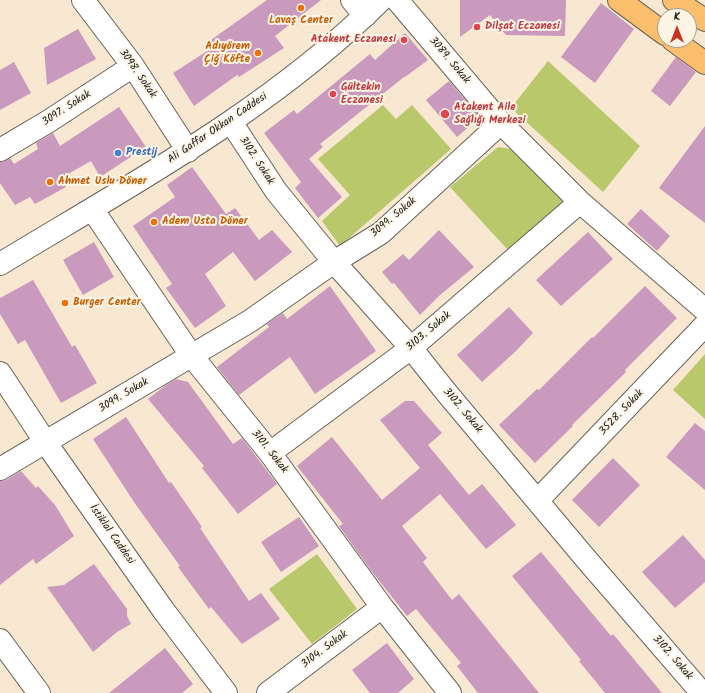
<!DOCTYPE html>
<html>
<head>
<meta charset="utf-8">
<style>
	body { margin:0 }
	#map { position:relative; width:705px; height:693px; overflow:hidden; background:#f8e7d1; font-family:Kalam,sans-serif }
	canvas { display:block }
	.north { position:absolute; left:657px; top:8px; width:40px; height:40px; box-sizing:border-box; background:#fcf5e5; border:1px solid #a29e95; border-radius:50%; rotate:0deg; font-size:11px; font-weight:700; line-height:16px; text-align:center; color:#1c1c1c }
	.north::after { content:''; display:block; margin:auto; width:14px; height:18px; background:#c8321e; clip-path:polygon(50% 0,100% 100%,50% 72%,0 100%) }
</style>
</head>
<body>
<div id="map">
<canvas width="705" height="693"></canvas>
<div class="north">K</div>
</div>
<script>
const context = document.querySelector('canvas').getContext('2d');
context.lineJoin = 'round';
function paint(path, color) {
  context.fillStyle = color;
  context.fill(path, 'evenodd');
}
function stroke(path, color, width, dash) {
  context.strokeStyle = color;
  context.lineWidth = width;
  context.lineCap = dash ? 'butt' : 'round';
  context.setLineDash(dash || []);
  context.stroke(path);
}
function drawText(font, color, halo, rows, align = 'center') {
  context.font = font + ' Kalam,sans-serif';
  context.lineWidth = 4;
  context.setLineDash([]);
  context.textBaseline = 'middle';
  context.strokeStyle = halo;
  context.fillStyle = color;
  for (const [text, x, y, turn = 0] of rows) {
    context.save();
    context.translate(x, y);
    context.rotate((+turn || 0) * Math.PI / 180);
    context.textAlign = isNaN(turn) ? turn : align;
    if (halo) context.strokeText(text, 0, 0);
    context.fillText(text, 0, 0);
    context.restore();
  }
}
paint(new Path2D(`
	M 548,61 L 640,146 L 603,192 L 511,108 Z
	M 383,105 L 396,119 L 412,105 L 451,149 L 340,246 L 322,221 L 350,195 L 318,159 Z
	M 498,147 L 511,149 L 565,201 L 508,250 L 450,187 Z
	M 705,354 L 705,419 L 673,390 Z
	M 317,554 L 357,609 L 312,644 L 269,589 Z`), '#b8c86b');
paint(new Path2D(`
	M 267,0 L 321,0 L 275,36 L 284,48 L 239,77 L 237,75 L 194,106 L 173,73 L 215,46 L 211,40 Z
	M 460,0 L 566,0 L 565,36 L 506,35 L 490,15 L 460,37 Z
	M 601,3 L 634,29 L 595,83 L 561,57 Z
	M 78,29 L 96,59 L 47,85 L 44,48 Z
	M 405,33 L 428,60 L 405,77 L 404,77 L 320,144 L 323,147 L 309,159 L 342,197 L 318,218 L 295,188 L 301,182 L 264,133 L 294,110 L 297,114 L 370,54 L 375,60 Z
	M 676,57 L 696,72 L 670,106 L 651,91 Z
	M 14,62 L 31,93 L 0,110 L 0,70 Z
	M 449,81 L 480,117 L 457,137 L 426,100 Z
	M 119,107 L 146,147 L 100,177 L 91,161 L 61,178 L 66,187 L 35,204 L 30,197 L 15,205 L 0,183 L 0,162 L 10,158 L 14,164 L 38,149 L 36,143 L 53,133 L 60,146 Z
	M 705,126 L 705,223 L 659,188 Z
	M 192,167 L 226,214 L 235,208 L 259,240 L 272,230 L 292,252 L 255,281 L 233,252 L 205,274 L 226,306 L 195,328 L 166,288 L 172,284 L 133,226 L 175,197 L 167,185 Z
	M 641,209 L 670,236 L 657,251 L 627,224 Z
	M 439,230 L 474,267 L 440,295 L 420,315 L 394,283 L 392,284 L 382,272 L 403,254 L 409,260 Z
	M 588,232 L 613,259 L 561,306 L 536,280 Z
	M 94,242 L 114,277 L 83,295 L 63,260 Z
	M 33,280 L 72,347 L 75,345 L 97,383 L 61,403 L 25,340 L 18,344 L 0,314 L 0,298 Z
	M 330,286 L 376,351 L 315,394 L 290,357 L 239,395 L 217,367 L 269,327 L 267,324 L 283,313 L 287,319 Z
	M 645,286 L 677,318 L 625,370 L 626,372 L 572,425 L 573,426 L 535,463 L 499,425 L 537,389 L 539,390 L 592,337 L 593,338 Z
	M 509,307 L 533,333 L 516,351 L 482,382 L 457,355 Z
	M 176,379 L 188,382 L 233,444 L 242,438 L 277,484 L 238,514 L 202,468 L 204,466 L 148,399 L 166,385 Z
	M 405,401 L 414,401 L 442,433 L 428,445 L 469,495 L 482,484 L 516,525 L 486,549 L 440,494 L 402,526 L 427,558 L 423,562 L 452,600 L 459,594 L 539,693 L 478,693 L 457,666 L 461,663 L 416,609 L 407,616 L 369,568 L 339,526 L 343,524 L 297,466 L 332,437 L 382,500 L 420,468 L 380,420 Z
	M 126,417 L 169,483 L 171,482 L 202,527 L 200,528 L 249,601 L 261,593 L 280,619 L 242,644 L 211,607 L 209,609 L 178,567 L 180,566 L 136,505 L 93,439 Z
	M 695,423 L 705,431 L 705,490 L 666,457 Z
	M 613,458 L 640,485 L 599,527 L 572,500 Z
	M 21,471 L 36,488 L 38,486 L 55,505 L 74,536 L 36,564 L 33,559 L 0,585 L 0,481 L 6,480 Z
	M 299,517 L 319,546 L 281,572 L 261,542 Z
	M 683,535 L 705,560 L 705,582 L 675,608 L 642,572 Z
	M 541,552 L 611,636 L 613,634 L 662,693 L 605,693 L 579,661 L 581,660 L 512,576 Z
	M 94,564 L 127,609 L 127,616 L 131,624 L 117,632 L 93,652 L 47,587 L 64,585 Z
	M 387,643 L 414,679 L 398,693 L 370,693 L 352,670 Z
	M 165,648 L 193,684 L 182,693 L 109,693 Z`), '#ca99be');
const minor = new Path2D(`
	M 83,0 L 133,66 L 188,151
	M 352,0 L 365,16
	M 397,0 L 501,123
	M 231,122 L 276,191 L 334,262 L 411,348 L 446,392 L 586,559 L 702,693
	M 0,150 L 49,121 L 133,66
	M 92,209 L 191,355 L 270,453 L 382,607 L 450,693
	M 0,264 C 132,184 270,110 381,0
	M 0,373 L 46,443 L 164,611 L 226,693
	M 270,453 L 411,348 L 580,202
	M 0,469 L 250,321 L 334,262 L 381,233 L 501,123 L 580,202 L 705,310
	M 538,500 L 705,325
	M 0,640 L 39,693
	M 268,693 L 382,607`);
const major = new Path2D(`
	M 619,0 L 665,34
	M 673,40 L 705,63`);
const highway = new Path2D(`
	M 674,0 L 705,20`);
stroke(minor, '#69635b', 24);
stroke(major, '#69635b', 24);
stroke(highway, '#69635b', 24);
stroke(minor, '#fff', 22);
stroke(major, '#fabe6d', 22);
stroke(highway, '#fabe6d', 22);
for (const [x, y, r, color] of [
	[301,8,4,"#e8710a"],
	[477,27,4,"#e0444e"],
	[404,40,4,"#e0444e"],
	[258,53,4,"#e8710a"],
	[333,94,4,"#e0444e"],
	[445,114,5,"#e0444e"],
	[118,153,4,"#3f7fe0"],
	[50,182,4,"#e8710a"],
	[154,222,4,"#e8710a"],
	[65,303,4,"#e8710a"]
]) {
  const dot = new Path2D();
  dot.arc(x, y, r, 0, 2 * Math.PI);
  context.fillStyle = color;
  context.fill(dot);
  stroke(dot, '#fcf5e5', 1.5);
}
drawText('bold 11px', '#c56008', '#fcf5e5', [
	["Lavaş Center",301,21,"center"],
	["Adıyörem",250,47,"right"],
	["Çiğ Köfte",250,60,"right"],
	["Ahmet Uslu Döner",58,182],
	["Adem Usta Döner",162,222],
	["Burger Center",73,303]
], 'left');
drawText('bold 11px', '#be3a42', '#fcf5e5', [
	["Dilşat Eczanesi",485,27],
	["Atakent Eczanesi",396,40,"right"],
	["Gültekin",341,88],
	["Eczanesi",341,101],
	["Atakent Aile",454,108],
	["Sağlığı Merkezi",454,121]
], 'left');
drawText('11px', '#1c1c1c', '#fcf5e5', [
	["3089. Sokak",449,61,50],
	["3098. Sokak",137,74,55],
	["3097. Sokak",67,109,-33],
	["Ali Gaffar Okkan Caddesi",218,129,-34],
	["3102. Sokak",256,161,57],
	["3099. Sokak",394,218,-40],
	["3103. Sokak",429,332,-40],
	["3099. Sokak",124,396,-31],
	["3102. Sokak",462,411,50],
	["3528. Sokak",622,413,-46],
	["3101. Sokak",269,452,52],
	["İstiklal Caddesi",111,535,55],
	["3104. Sokak",325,650,-37],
	["3102. Sokak",672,658,49]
]);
drawText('bold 11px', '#366cbe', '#fcf5e5', [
	["Prestij",126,153]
], 'left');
</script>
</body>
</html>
